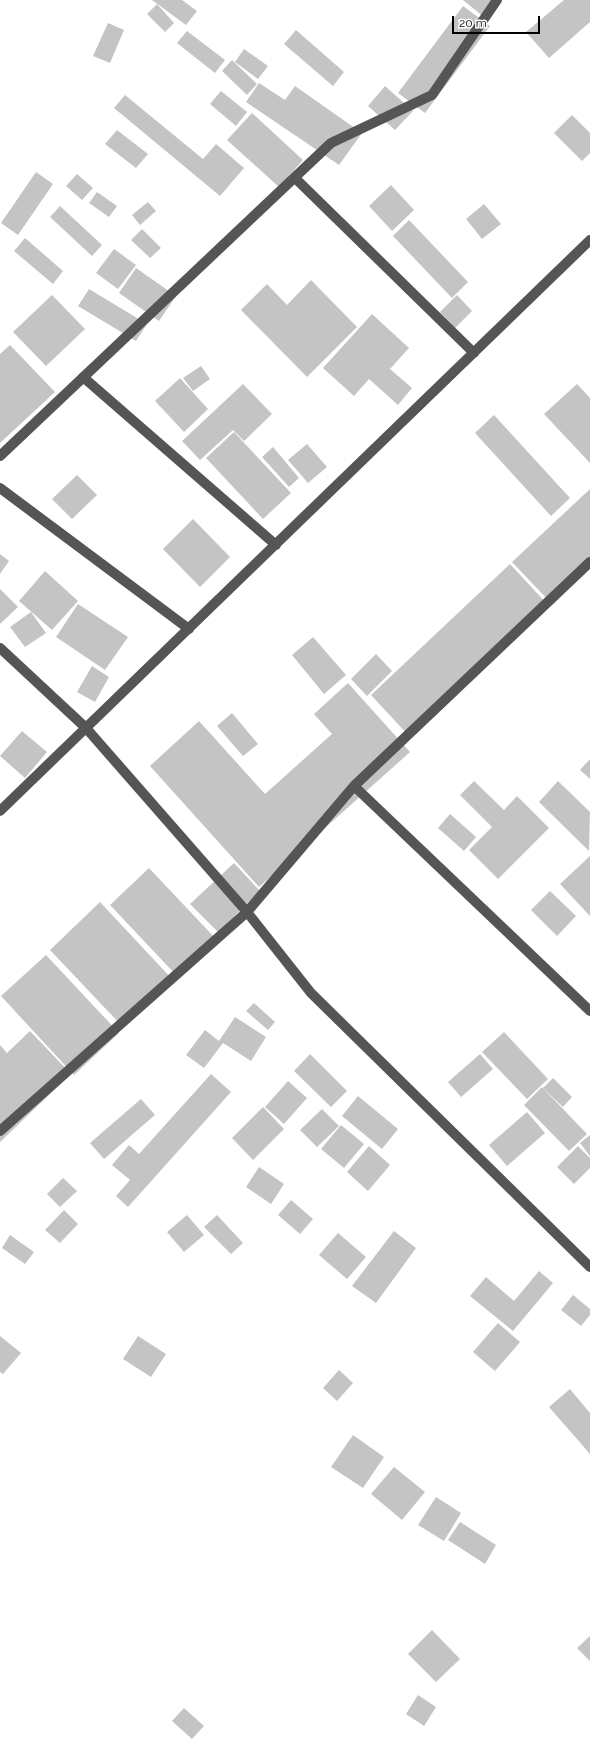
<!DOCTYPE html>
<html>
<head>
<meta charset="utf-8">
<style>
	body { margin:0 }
	#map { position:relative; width:590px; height:1743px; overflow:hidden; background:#fff; font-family:Raleway,sans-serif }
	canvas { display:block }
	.scale { position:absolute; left:452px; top:16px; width:88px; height:18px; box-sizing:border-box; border:2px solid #000; border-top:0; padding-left:5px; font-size:12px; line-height:14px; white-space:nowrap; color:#000; -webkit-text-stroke:3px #fff; paint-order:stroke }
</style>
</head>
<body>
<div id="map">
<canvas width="590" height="1743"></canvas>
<div class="scale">20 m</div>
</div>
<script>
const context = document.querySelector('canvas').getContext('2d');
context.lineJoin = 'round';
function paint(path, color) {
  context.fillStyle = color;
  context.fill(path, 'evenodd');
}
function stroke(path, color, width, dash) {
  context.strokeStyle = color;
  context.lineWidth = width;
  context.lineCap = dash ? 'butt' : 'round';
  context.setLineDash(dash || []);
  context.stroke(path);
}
paint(new Path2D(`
	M 152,0 L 182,0 L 197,11 L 186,25 Z
	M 463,0 L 500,0 L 485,18 Z
	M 564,0 L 590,0 L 590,22 L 549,58 L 526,32 Z
	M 157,4 L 174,23 L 165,32 L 147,14 Z
	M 463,6 L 490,26 L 425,113 L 398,93 Z
	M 108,23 L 124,30 L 110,63 L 93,56 Z
	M 296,30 L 344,72 L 333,86 L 284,44 Z
	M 187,31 L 225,60 L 215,73 L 177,43 Z
	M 244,49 L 268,66 L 258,79 L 235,62 Z
	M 232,60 L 257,84 L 247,95 L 222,71 Z
	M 259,83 L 285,100 L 295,86 L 362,133 L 339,165 L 246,102 Z
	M 385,86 L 413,111 L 395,130 L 368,106 Z
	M 221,91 L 247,112 L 236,126 L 210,104 Z
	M 125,95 L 203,159 L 216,144 L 244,168 L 220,196 L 114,108 Z
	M 252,113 L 303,160 L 279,187 L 227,140 Z
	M 572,115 L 590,133 L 590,153 L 582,161 L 554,133 Z
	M 117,130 L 148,154 L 136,168 L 105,144 Z
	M 36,172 L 53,184 L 18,235 L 1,223 Z
	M 77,174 L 93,188 L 82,200 L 66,186 Z
	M 391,185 L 414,210 L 392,231 L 369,206 Z
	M 97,192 L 117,206 L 109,217 L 89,203 Z
	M 148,202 L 156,211 L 140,225 L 132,215 Z
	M 484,204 L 501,224 L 482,239 L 466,219 Z
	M 60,206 L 102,245 L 92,256 L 50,217 Z
	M 409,220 L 468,282 L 452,298 L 393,236 Z
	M 142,229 L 161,248 L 150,258 L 131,240 Z
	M 25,238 L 63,271 L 53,284 L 14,251 Z
	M 114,249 L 136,265 L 118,289 L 96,273 Z
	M 136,268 L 176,296 L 159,321 L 119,293 Z
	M 311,280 L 357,327 L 307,377 L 241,310 L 267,284 L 287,305 Z
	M 89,289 L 147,324 L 136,341 L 78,306 Z
	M 52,295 L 85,329 L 46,366 L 13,332 Z
	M 457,295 L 472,311 L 455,328 L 440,312 Z
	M 372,314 L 409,348 L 390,369 L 412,388 L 398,405 L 369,379 L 354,396 L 323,368 Z
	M 10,345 L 55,392 L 0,443 L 0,354 Z
	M 201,366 L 210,379 L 193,391 L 183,378 Z
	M 180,378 L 208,409 L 184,432 L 155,401 Z
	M 243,384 L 272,414 L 244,441 L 233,430 L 200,460 L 182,441 Z
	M 577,384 L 590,398 L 590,463 L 544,414 Z
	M 494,415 L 570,498 L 551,516 L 475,433 Z
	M 234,432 L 291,493 L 263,519 L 206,458 Z
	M 307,444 L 327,467 L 308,483 L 288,460 Z
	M 273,447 L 299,478 L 289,487 L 262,457 Z
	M 77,475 L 97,495 L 72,519 L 52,499 Z
	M 590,489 L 590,566 L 551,603 L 512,562 Z
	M 193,519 L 230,557 L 200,587 L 163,549 Z
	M 0,554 L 9,561 L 0,574 Z
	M 510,564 L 549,606 L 410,737 L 371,695 Z
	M 45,571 L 78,601 L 52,630 L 19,601 Z
	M 0,589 L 18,607 L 0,624 Z
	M 78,604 L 128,637 L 105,670 L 56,637 Z
	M 31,612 L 46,633 L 25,647 L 10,627 Z
	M 313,637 L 346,675 L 324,694 L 292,655 Z
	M 376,654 L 392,671 L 367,696 L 351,679 Z
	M 92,666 L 109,677 L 95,702 L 77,692 Z
	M 348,683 L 410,752 L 259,887 L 150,766 L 199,721 L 265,794 L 332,734 L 314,714 Z
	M 232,713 L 258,744 L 243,756 L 217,726 Z
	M 22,731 L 47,752 L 25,778 L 0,756 Z
	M 590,759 L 590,779 L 580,770 Z
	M 474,781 L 504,810 L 517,796 L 549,828 L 498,879 L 469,850 L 492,827 L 460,795 Z
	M 558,781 L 590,812 L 589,851 L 539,802 Z
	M 450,814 L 476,837 L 464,851 L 438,828 Z
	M 590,856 L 590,916 L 560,884 Z
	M 234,863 L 260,891 L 218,932 L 190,904 Z
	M 149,868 L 216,939 L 177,976 L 110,905 Z
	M 550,891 L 576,916 L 557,936 L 531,910 Z
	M 100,902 L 172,979 L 122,1026 L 50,950 Z
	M 46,955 L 119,1033 L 74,1075 L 1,996 Z
	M 254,1003 L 275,1022 L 268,1030 L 246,1011 Z
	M 235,1017 L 266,1037 L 251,1061 L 223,1043 L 204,1068 L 186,1055 L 205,1030 L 219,1041 Z
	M 30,1031 L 71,1074 L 0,1142 L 0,1045 L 7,1053 Z
	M 504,1032 L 548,1079 L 527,1099 L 482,1052 Z
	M 310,1054 L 347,1091 L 331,1107 L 294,1071 Z
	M 480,1054 L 493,1069 L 461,1097 L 448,1082 Z
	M 211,1074 L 231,1092 L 128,1207 L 116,1196 L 130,1180 L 112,1165 L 129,1145 L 139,1154 Z
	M 553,1078 L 572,1097 L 563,1107 L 543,1088 Z
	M 288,1081 L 307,1098 L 284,1124 L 265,1107 Z
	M 542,1087 L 587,1134 L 569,1151 L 524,1105 Z
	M 358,1096 L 398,1129 L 382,1149 L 342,1116 Z
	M 141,1099 L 155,1115 L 104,1159 L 90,1143 Z
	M 263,1107 L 284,1129 L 253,1160 L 232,1138 Z
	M 322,1109 L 339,1126 L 317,1147 L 300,1130 Z
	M 527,1112 L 545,1133 L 507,1166 L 489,1145 Z
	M 341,1125 L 364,1144 L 344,1168 L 321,1149 Z
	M 590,1135 L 590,1156 L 580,1143 Z
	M 369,1146 L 390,1165 L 368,1191 L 347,1172 Z
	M 578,1146 L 590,1158 L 590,1168 L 574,1184 L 557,1167 Z
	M 259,1167 L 284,1184 L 271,1204 L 246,1187 Z
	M 63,1178 L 77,1191 L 60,1207 L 47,1194 Z
	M 291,1200 L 313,1219 L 300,1234 L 278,1215 Z
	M 64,1210 L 78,1224 L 60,1243 L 45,1230 Z
	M 187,1215 L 204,1235 L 184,1252 L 167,1232 Z
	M 217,1215 L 243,1243 L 231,1254 L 204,1227 Z
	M 394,1231 L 416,1248 L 376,1303 L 352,1286 Z
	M 338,1233 L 366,1257 L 347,1279 L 319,1255 Z
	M 10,1235 L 34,1252 L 25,1264 L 2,1248 Z
	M 539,1271 L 553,1283 L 513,1331 L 470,1296 L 486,1277 L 514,1301 Z
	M 573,1295 L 590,1309 L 590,1315 L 581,1326 L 561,1310 Z
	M 498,1323 L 520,1342 L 495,1371 L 473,1352 Z
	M 0,1336 L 21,1353 L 3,1374 L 0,1372 Z
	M 138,1336 L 166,1354 L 151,1377 L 123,1359 Z
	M 339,1370 L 353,1383 L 337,1401 L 323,1388 Z
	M 570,1389 L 590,1413 L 590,1454 L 549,1407 Z
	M 353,1435 L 384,1457 L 363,1488 L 331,1467 Z
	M 394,1467 L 425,1492 L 402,1520 L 371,1494 Z
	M 436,1497 L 461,1513 L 444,1541 L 418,1525 Z
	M 460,1522 L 496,1545 L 485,1564 L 448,1540 Z
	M 432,1630 L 460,1659 L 436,1682 L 408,1654 Z
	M 590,1636 L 590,1661 L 577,1648 Z
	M 418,1695 L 436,1707 L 424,1726 L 406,1714 Z
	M 184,1708 L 204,1726 L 192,1739 L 172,1721 Z`), '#c4c4c4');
stroke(new Path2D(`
	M 295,178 L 474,353
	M 83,377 L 276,545
	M 0,456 L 331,143 L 432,95 L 497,0
	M 0,488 L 189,629
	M 0,648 L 86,728 L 247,912 L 311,993 L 590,1267
	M 354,786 L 590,1011
	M 0,811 L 590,240
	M 0,1131 L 247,912 L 354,786 L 590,562`), '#555', 10);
</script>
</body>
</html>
